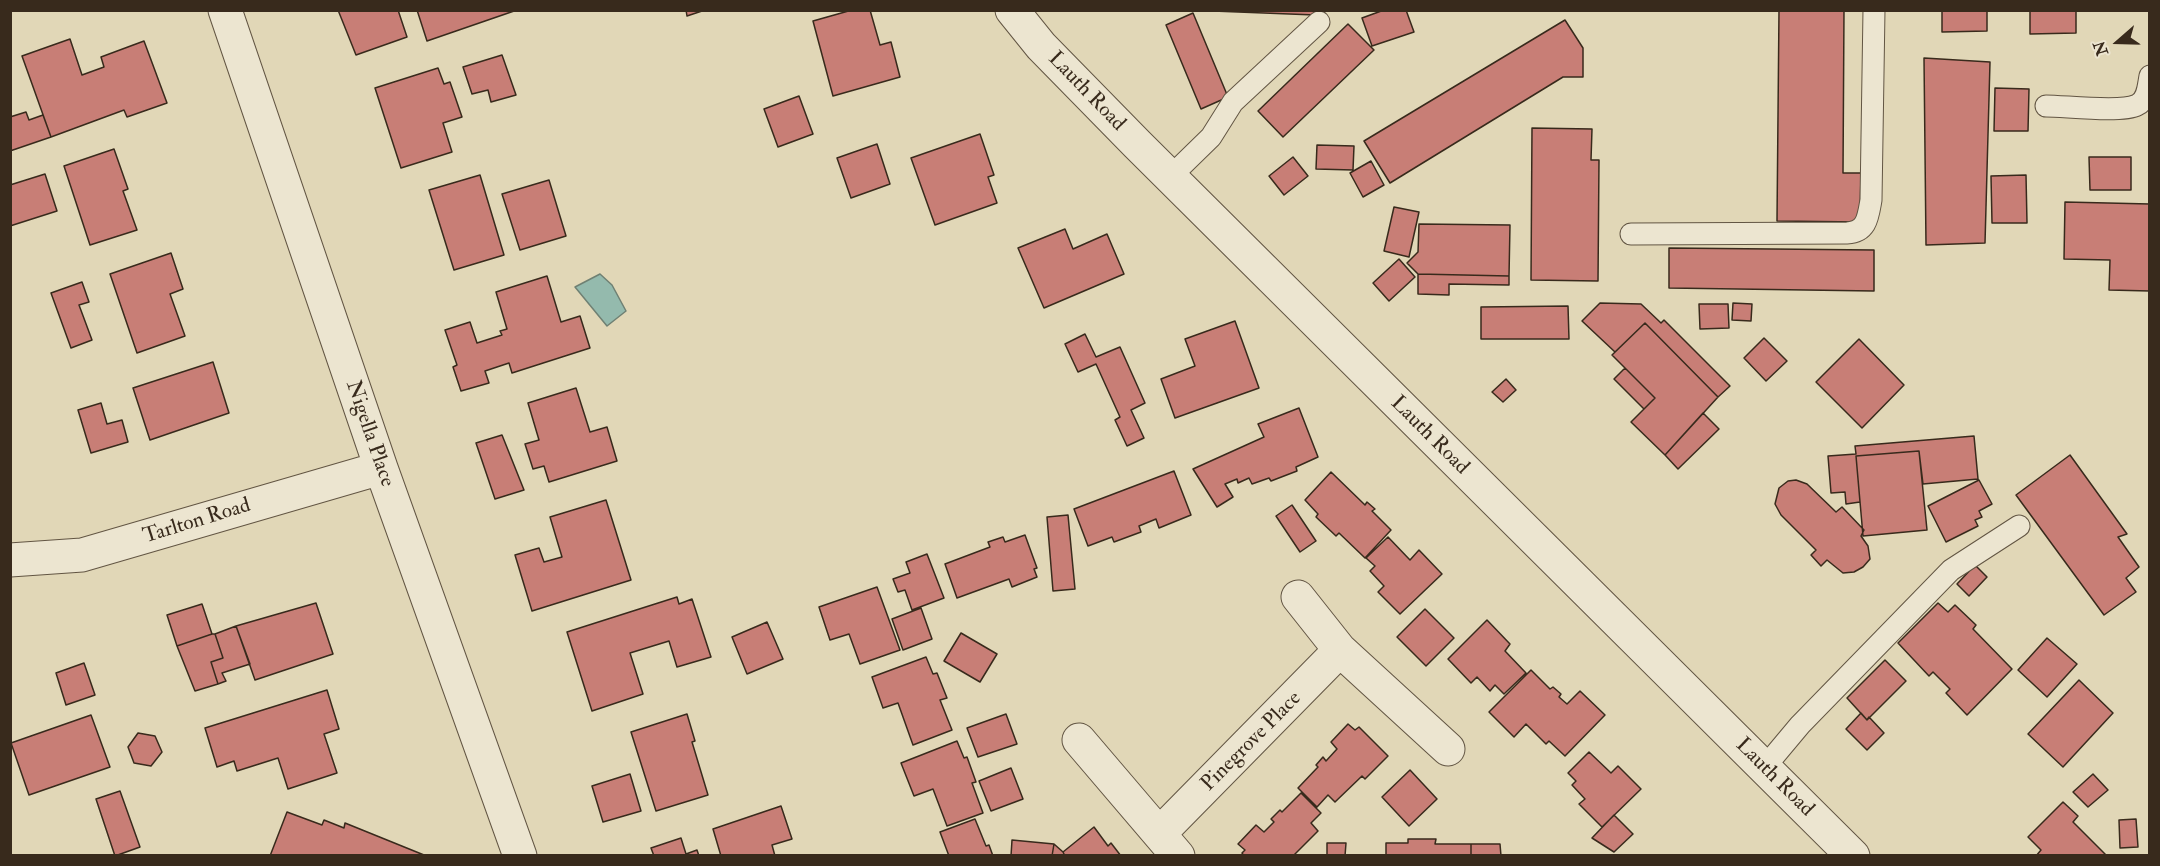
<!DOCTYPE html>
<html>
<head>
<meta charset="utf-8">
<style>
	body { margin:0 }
	#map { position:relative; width:2160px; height:866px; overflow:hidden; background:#e1d7b7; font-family:"IM FELL Double Pica",serif }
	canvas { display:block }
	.frame { position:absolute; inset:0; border:12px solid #382a1c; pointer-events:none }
	.north { position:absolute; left:2088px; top:12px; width:60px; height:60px; -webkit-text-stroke:4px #ece5d0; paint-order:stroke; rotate:250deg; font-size:16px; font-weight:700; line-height:24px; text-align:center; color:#382a1c }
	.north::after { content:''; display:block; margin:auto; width:21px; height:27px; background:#382a1c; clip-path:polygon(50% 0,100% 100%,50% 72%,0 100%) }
</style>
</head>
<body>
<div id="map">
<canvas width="2160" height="866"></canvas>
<div class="frame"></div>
<div class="north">N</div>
</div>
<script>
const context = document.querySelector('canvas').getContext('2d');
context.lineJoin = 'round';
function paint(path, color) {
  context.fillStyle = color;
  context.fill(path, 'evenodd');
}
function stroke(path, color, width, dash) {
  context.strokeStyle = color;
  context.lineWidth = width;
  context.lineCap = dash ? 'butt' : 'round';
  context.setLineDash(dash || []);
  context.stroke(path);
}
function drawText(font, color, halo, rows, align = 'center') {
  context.font = font + ' "IM FELL Double Pica",serif';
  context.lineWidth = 5;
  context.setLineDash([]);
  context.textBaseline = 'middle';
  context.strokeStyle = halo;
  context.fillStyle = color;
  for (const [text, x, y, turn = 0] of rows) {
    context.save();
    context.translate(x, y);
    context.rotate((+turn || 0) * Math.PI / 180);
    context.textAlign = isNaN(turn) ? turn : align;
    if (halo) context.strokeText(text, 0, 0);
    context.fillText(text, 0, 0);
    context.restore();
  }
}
const water = new Path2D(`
	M 600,274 L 612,285 L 626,311 L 607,326 L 575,287 Z`);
paint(water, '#94baad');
stroke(water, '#6f8073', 1.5);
const building = new Path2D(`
	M 338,10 L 398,10 L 407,37 L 356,55 Z
	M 417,10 L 517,10 L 427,41 Z
	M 686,10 L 705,10 L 687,16 Z
	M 852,10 L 870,10 L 880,45 L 891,42 L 900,77 L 833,96 L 813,21 Z
	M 1187,10 L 1315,10 L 1315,15 Z
	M 1384,10 L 1406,10 L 1414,32 L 1372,46 L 1362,18 Z
	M 1779,10 L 1844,10 L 1843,173 L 1861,173 L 1860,222 L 1777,221 Z
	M 1942,10 L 1987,10 L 1987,31 L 1942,32 Z
	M 2030,10 L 2076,10 L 2076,33 L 2030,34 Z
	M 1193,13 L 1228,97 L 1201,109 L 1166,25 Z
	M 1565,20 L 1583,48 L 1583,77 L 1563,77 L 1390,183 L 1364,141 Z
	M 1348,24 L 1374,50 L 1283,137 L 1258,111 Z
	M 70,39 L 82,75 L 104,67 L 101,57 L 144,41 L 167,103 L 127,117 L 124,110 L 51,137 L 22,56 Z
	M 502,55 L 516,95 L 491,102 L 488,90 L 472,94 L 463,67 Z
	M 1924,58 L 1990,62 L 1985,243 L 1926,245 Z
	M 438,68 L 444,84 L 450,82 L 462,117 L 443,123 L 452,152 L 401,168 L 375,88 Z
	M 1995,88 L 2029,89 L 2028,131 L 1994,131 Z
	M 799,96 L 813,134 L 778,147 L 764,109 Z
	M 26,112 L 29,120 L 43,115 L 51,137 L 10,151 L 10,117 Z
	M 1532,128 L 1592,129 L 1591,160 L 1599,160 L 1598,281 L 1531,280 Z
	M 980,134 L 994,175 L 988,177 L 997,203 L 935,225 L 911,158 Z
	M 877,144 L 890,184 L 851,198 L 837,158 Z
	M 1317,145 L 1354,146 L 1353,170 L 1316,169 Z
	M 114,149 L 128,189 L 123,191 L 137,230 L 90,245 L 64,166 Z
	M 1293,157 L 1308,176 L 1284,195 L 1269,176 Z
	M 2089,157 L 2131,157 L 2131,190 L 2090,190 Z
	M 1371,161 L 1384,185 L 1363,197 L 1350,173 Z
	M 45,174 L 57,211 L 10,226 L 10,185 Z
	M 480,175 L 504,255 L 454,270 L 429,190 Z
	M 2026,175 L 2027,223 L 1992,223 L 1991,176 Z
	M 549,180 L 566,236 L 520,250 L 502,194 Z
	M 2065,202 L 2150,204 L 2150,291 L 2109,290 L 2110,260 L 2064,259 Z
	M 1394,207 L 1419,212 L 1409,257 L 1384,251 Z
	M 1419,224 L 1510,225 L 1509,276 L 1418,274 L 1407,263 L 1418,252 Z
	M 1065,229 L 1073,249 L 1107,234 L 1124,274 L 1044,308 L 1018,248 Z
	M 1669,248 L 1874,250 L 1874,291 L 1669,288 Z
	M 171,253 L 183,289 L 170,294 L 185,336 L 137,353 L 110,274 Z
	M 1399,259 L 1415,277 L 1389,301 L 1373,283 Z
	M 1418,274 L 1509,276 L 1509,285 L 1449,284 L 1449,295 L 1418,294 Z
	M 547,276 L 561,322 L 580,316 L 590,348 L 512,373 L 509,363 L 485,371 L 489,383 L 461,391 L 453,367 L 457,365 L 445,330 L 470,322 L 477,343 L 502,335 L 500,331 L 507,329 L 496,292 Z
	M 82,282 L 89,302 L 79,305 L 92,340 L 71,348 L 51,293 Z
	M 1600,303 L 1641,304 L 1661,323 L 1664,320 L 1730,386 L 1718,397 L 1645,323 L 1615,352 L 1582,321 Z
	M 1733,303 L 1752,304 L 1751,321 L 1732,320 Z
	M 1699,304 L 1728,304 L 1729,328 L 1700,329 Z
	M 1568,306 L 1569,339 L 1481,339 L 1481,307 Z
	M 1235,321 L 1259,388 L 1175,418 L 1161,379 L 1195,366 L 1185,339 Z
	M 1645,323 L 1718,397 L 1665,455 L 1631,422 L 1655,398 L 1612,355 Z
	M 1085,334 L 1096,357 L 1120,347 L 1145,403 L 1131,410 L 1144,438 L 1127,446 L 1115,420 L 1120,417 L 1096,364 L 1078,372 L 1065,344 Z
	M 1764,338 L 1787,361 L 1766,381 L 1744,358 Z
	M 1859,339 L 1904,385 L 1862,428 L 1816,382 Z
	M 213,362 L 229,413 L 150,440 L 133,388 Z
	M 1625,368 L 1655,398 L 1644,409 L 1614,379 Z
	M 1506,379 L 1516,390 L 1503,402 L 1492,392 Z
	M 576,388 L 590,432 L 607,427 L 617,461 L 549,482 L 544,466 L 533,469 L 525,444 L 539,440 L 528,403 Z
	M 101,403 L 107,424 L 122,420 L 128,442 L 91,453 L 78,410 Z
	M 1299,408 L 1318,457 L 1296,467 L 1297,471 L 1271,481 L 1269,478 L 1252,484 L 1249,478 L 1238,483 L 1237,479 L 1225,484 L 1233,497 L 1217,507 L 1193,469 L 1264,437 L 1258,424 Z
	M 1703,413 L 1719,429 L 1678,469 L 1665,455 Z
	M 502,435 L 524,490 L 495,499 L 476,443 Z
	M 1974,436 L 1978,479 L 1923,484 L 1919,451 L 1856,456 L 1860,502 L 1846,504 L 1845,492 L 1831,493 L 1828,456 L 1856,454 L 1855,446 Z
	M 1919,451 L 1927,530 L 1863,536 L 1856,456 Z
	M 2070,455 L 2127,534 L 2118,537 L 2139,567 L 2126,578 L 2136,592 L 2104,615 L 2016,495 Z
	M 1174,471 L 1191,515 L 1159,528 L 1156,519 L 1139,526 L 1141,532 L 1114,542 L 1112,537 L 1088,546 L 1074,509 Z
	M 1331,472 L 1365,505 L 1367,502 L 1375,509 L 1372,511 L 1391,530 L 1365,558 L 1339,533 L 1336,536 L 1316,517 L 1318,514 L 1305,500 Z
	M 1796,480 L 1807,484 L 1836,512 L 1842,507 L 1864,530 L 1861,536 L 1868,546 L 1870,559 L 1863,567 L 1854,572 L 1843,573 L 1827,560 L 1821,566 L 1811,555 L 1816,550 L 1781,515 L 1775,504 L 1779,488 L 1788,481 Z
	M 1979,480 L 1992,504 L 1979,511 L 1982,517 L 1975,520 L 1978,526 L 1946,542 L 1928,506 Z
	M 606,500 L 631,580 L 532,611 L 515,555 L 539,548 L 544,562 L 562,557 L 550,517 Z
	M 1292,505 L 1316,541 L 1300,552 L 1276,516 Z
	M 1068,515 L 1075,589 L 1053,591 L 1047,517 Z
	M 1025,535 L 1037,568 L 1034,569 L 1037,577 L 1012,587 L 1009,579 L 957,598 L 945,564 L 990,547 L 988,542 L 1003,537 L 1005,542 Z
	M 1388,537 L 1410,560 L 1419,550 L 1442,574 L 1400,614 L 1378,592 L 1384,586 L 1370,571 L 1375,566 L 1366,558 Z
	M 927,554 L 944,598 L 912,610 L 905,590 L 898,592 L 893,579 L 910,573 L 906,562 Z
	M 1975,565 L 1987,577 L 1969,596 L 1957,584 Z
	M 877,587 L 900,650 L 860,664 L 849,634 L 830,640 L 819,607 Z
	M 677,597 L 679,604 L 692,599 L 711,657 L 677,667 L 669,641 L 630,653 L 643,694 L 592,711 L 567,632 Z
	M 316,603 L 333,654 L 255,680 L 236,626 Z
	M 1938,603 L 1948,612 L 1955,605 L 1976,625 L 1973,629 L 2012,669 L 1967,715 L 1946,693 L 1950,689 L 1933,672 L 1929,676 L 1898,643 Z
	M 202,604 L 212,634 L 177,646 L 167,615 Z
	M 921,608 L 932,639 L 903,650 L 892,619 Z
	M 1425,609 L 1454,638 L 1426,666 L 1397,637 Z
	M 1487,620 L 1510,644 L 1505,651 L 1526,673 L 1504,694 L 1495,685 L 1490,691 L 1477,677 L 1471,683 L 1448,659 Z
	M 767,622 L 783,659 L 747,674 L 732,637 Z
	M 236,626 L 250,664 L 222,673 L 226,681 L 218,684 L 211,662 L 223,658 L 215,634 Z
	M 961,633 L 997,654 L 980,682 L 944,661 Z
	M 212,634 L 215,634 L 223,658 L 211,662 L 218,684 L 195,691 L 177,646 Z
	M 2047,638 L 2077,664 L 2047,697 L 2018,670 Z
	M 926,657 L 933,674 L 937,673 L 947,698 L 940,700 L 952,730 L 913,745 L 898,703 L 883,708 L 872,677 Z
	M 1885,660 L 1906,681 L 1867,720 L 1847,698 Z
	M 84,663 L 95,695 L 66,705 L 56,673 Z
	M 1531,670 L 1550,689 L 1553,687 L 1561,694 L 1559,697 L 1567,704 L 1580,691 L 1605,715 L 1565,756 L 1549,741 L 1546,744 L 1526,724 L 1514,737 L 1489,712 Z
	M 2079,680 L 2113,713 L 2063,767 L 2028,734 Z
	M 327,690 L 339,729 L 324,734 L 337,773 L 288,789 L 278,758 L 237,771 L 234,761 L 217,767 L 205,728 Z
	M 1861,713 L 1867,720 L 1869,717 L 1884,733 L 1867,750 L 1846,729 Z
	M 687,714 L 695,741 L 692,742 L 708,795 L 656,811 L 631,732 Z
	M 1006,714 L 1017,744 L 978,757 L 967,728 Z
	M 91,715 L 110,767 L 29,795 L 11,743 Z
	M 1348,724 L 1355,730 L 1359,727 L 1388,756 L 1365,779 L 1362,776 L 1335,802 L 1328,795 L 1317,807 L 1298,788 L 1318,767 L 1316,765 L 1323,757 L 1326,761 L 1337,749 L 1331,742 Z
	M 138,733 L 155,736 L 162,752 L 151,766 L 134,763 L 128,747 Z
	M 957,741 L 964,758 L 967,757 L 976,782 L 972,783 L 983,813 L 947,826 L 933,789 L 914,796 L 901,763 Z
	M 1589,752 L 1611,773 L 1618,766 L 1641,789 L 1602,827 L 1579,804 L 1585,799 L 1572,785 L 1576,781 L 1568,773 Z
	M 1011,768 L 1023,799 L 991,811 L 979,781 Z
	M 1410,770 L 1437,799 L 1409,826 L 1382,797 Z
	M 630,774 L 641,811 L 603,822 L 592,786 Z
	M 2093,774 L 2108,790 L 2088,807 L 2073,792 Z
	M 120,791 L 140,847 L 115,856 L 96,799 Z
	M 1301,793 L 1321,813 L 1311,823 L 1318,831 L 1293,856 L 1244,856 L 1242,853 L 1245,850 L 1238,844 L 1256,825 L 1264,832 L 1274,822 L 1271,819 L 1280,810 L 1282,812 Z
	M 2063,802 L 2078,816 L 2073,822 L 2107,856 L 2036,856 L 2041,850 L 2028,837 Z
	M 781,806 L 792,839 L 772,845 L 775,856 L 721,856 L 713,829 Z
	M 287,812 L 322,825 L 324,820 L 344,828 L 345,823 L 424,855 L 270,856 Z
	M 1614,815 L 1633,834 L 1614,852 L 1592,838 Z
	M 975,819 L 986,846 L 989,845 L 993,856 L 949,856 L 940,832 Z
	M 2136,819 L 2138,847 L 2120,848 L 2119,820 Z
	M 1094,827 L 1108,846 L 1111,843 L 1121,856 L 1065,856 L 1063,852 Z
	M 681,838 L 686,854 L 697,850 L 699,856 L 654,856 L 651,848 Z
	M 1408,839 L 1436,839 L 1435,844 L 1471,844 L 1471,856 L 1386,856 L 1386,843 L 1408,843 Z
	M 1012,840 L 1054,844 L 1052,856 L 1011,856 Z
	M 1327,843 L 1346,843 L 1345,856 L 1327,856 Z
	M 1054,844 L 1063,852 L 1065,856 L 1052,856 Z
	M 1471,844 L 1500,844 L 1501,856 L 1471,856 Z`);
paint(building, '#c87e76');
stroke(building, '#382a1c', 1.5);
const service = new Path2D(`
	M 2046,106 C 2065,106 2122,113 2137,105 C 2148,100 2148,86 2150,76
	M 1170,177 L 1211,137 L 1233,102 L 1319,22
	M 1631,234 L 1847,233 C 1867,232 1868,217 1871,200 L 1874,10
	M 1764,768 L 1800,725 L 1951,570 L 2019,526`);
const minor = new Path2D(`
	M 225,10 L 381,468 L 520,856
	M 1012,10 L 1041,46 L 1137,144 L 1853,856
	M 10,560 L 82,555 L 381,468
	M 1298,597 L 1340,650 L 1448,749
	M 1079,740 L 1178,856
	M 1161,832 L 1340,650`);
stroke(service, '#625543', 23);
stroke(minor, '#625543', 35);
stroke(service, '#ece5d0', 21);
stroke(minor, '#ece5d0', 33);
drawText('21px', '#382a1c', '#ece5d0', [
	["Lauth Road",1086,92,46],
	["Nigella Place",369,434,71],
	["Lauth Road",1429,436,45],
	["Tarlton Road",197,522,-17],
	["Pinegrove Place",1252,742,-45],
	["Lauth Road",1774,778,45]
]);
</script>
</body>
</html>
